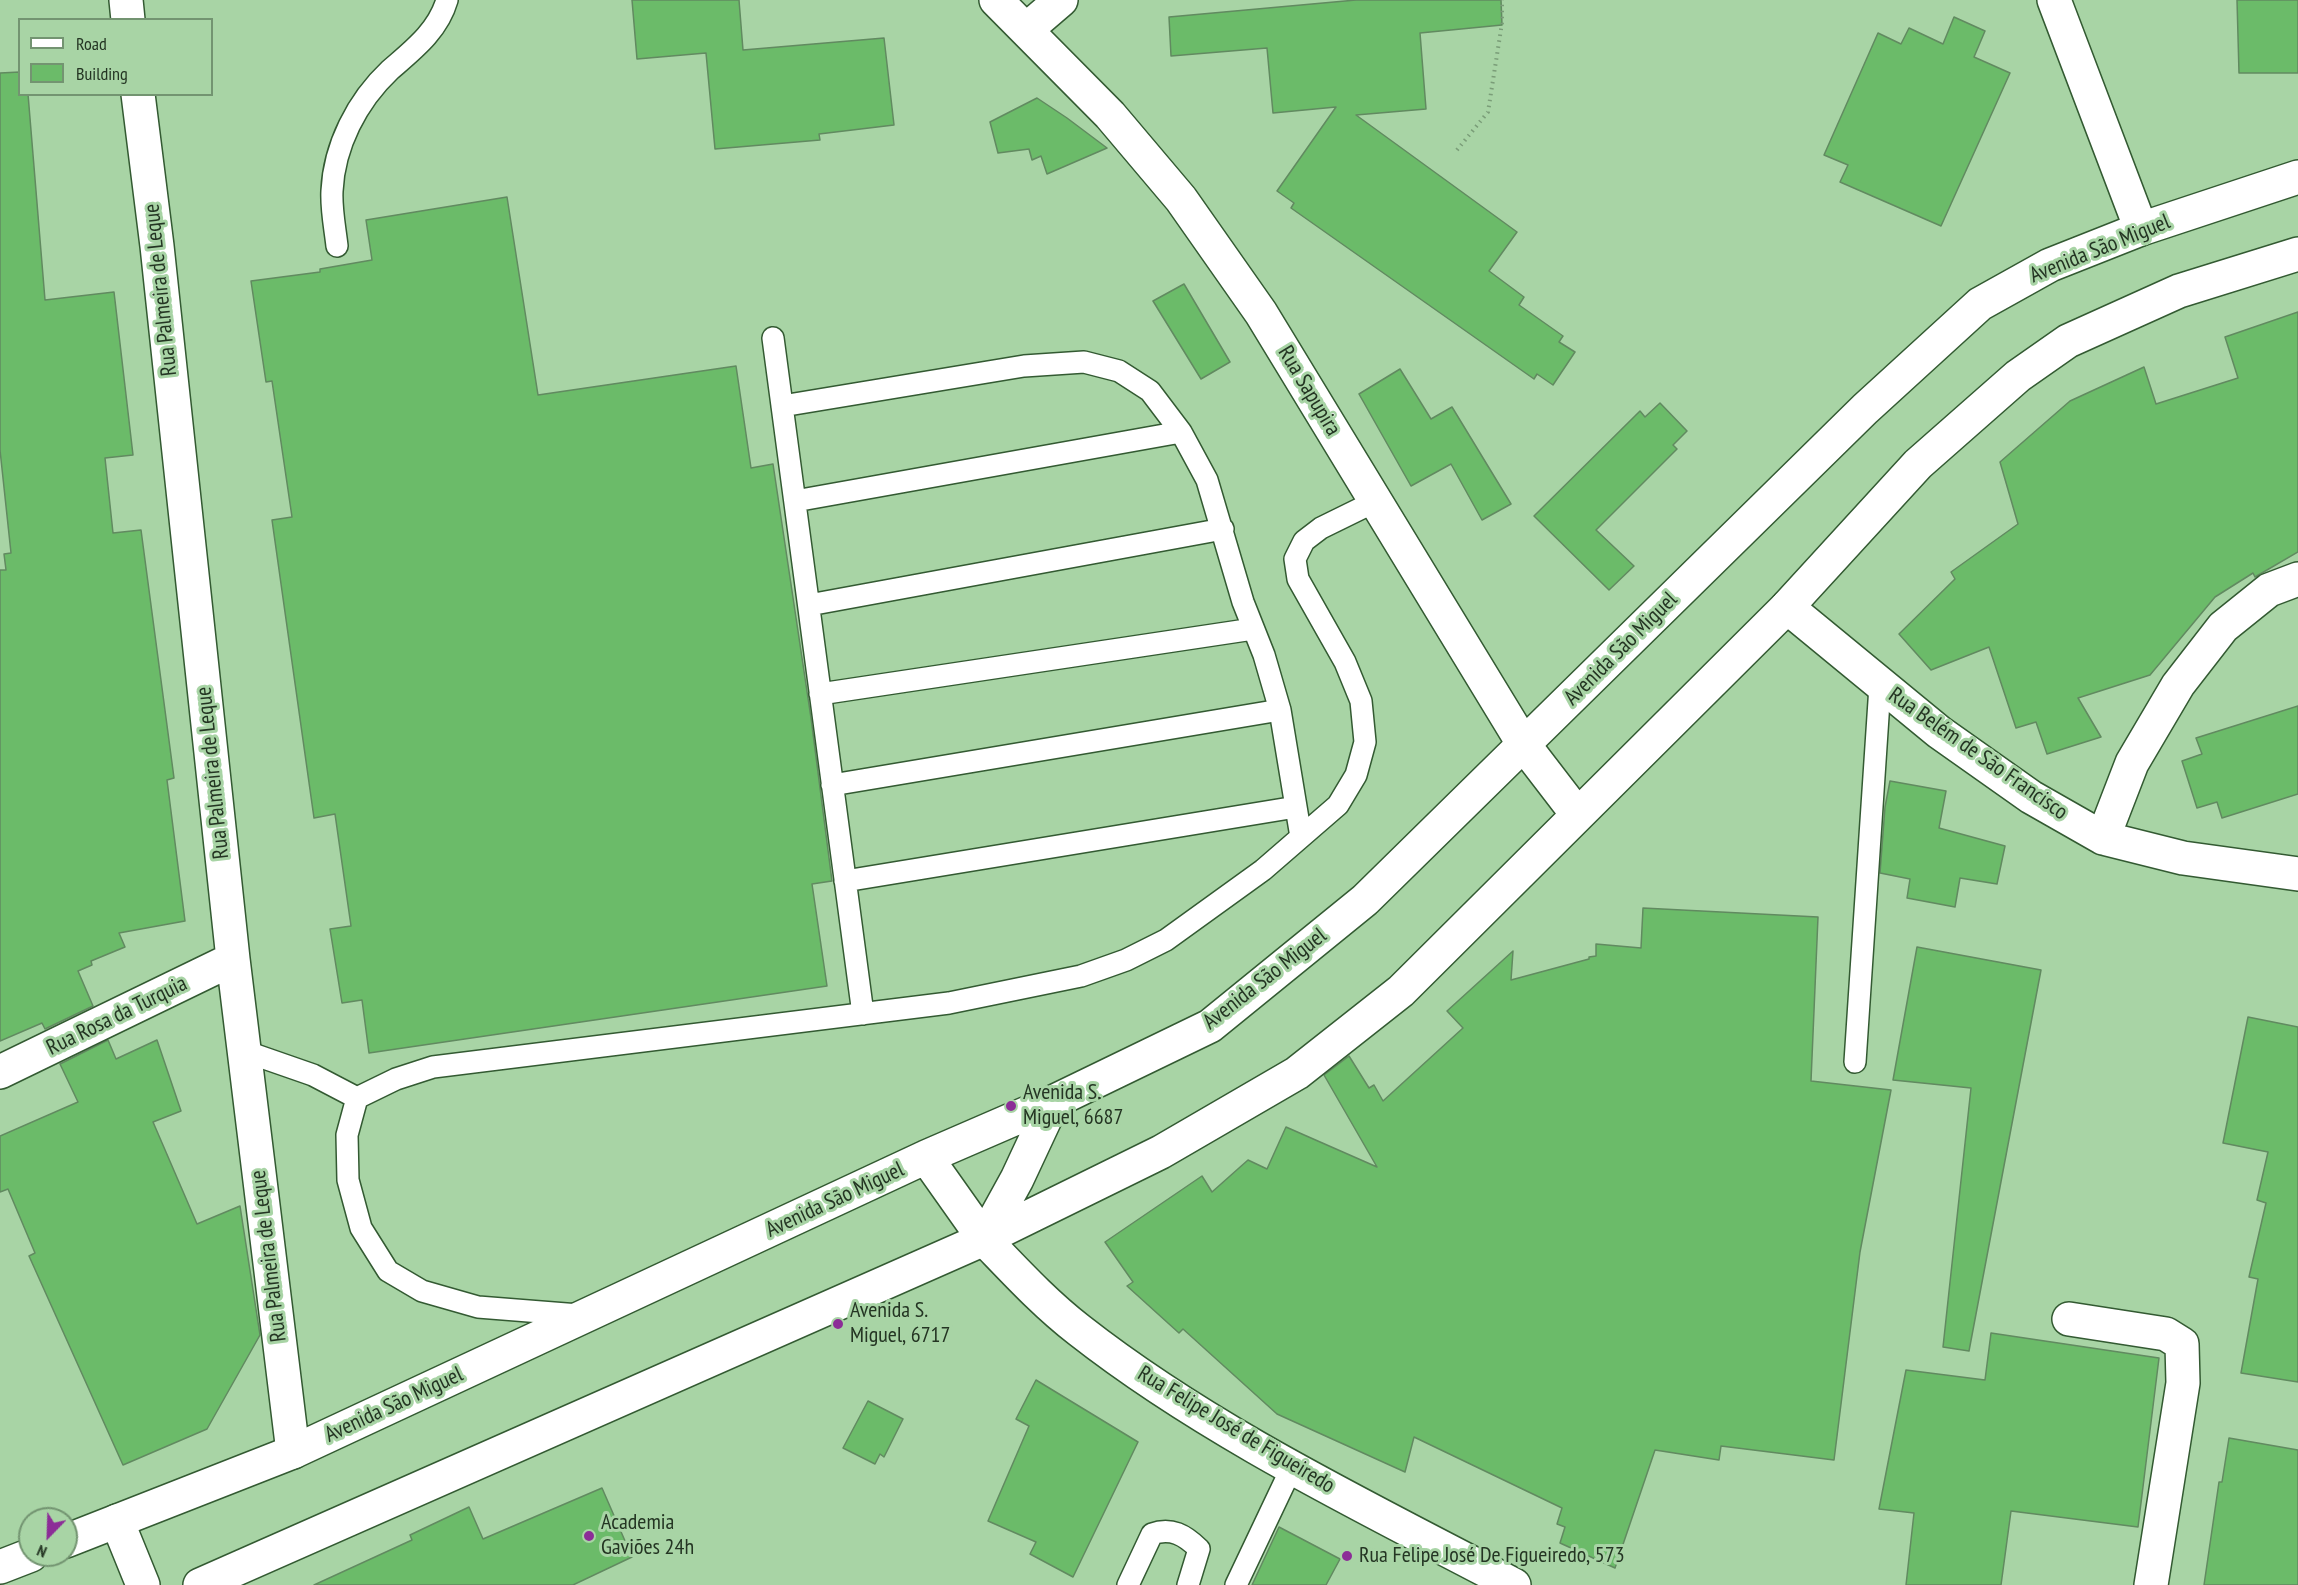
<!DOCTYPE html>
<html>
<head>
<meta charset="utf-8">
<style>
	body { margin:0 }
	#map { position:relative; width:2298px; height:1585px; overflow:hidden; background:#a8d4a5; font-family:"PT Sans Narrow",sans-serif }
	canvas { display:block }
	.legend { position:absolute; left:18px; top:18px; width:195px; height:78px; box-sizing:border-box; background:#a8d4a5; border:2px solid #739471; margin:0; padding:8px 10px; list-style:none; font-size:18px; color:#243523 }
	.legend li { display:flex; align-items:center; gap:12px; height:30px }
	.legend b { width:30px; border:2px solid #739471 }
	.north { position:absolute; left:18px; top:1507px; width:60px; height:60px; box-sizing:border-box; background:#a8d4a5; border:2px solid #739471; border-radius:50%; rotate:203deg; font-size:16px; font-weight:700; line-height:24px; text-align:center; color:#243523 }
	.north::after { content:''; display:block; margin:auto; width:21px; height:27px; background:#8c2d97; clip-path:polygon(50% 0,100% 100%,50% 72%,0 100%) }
</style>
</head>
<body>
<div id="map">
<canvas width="2298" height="1585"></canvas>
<ul class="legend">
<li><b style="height:8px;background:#fff"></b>Road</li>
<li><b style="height:16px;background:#6bbb69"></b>Building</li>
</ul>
<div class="north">N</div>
</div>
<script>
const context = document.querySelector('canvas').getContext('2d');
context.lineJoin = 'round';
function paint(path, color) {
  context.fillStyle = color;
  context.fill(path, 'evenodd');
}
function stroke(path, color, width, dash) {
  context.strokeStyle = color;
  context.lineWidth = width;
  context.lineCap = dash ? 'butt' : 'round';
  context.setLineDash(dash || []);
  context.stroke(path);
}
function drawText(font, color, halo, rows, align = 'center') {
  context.font = font + ' "PT Sans Narrow",sans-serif';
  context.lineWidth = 6;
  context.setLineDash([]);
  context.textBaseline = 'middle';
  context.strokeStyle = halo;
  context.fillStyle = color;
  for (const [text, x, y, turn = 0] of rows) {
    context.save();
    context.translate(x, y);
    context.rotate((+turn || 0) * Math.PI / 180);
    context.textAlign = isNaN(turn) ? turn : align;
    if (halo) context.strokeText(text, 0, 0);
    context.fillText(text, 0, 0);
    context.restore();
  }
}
const building = new Path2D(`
	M 632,0 L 739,0 L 743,50 L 884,38 L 894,125 L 819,134 L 820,140 L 715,149 L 706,53 L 637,59 Z
	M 1356,0 L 1501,0 L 1502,25 L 1420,33 L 1426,109 L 1356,115 L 1517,232 L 1489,271 L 1524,297 L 1519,305 L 1563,336 L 1559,342 L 1575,352 L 1553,385 L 1537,374 L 1534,379 L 1291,208 L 1294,203 L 1277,191 L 1336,107 L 1273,113 L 1267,48 L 1171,56 L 1169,17 Z
	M 2237,0 L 2298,0 L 2298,73 L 2239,73 Z
	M 1954,17 L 1985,31 L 1974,57 L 2010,73 L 1941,226 L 1840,182 L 1848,165 L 1824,155 L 1878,33 L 1901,44 L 1909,28 L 1943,44 Z
	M 20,72 L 20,94 L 28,94 L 45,300 L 114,292 L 133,455 L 105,458 L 113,533 L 141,530 L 174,778 L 167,780 L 185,921 L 119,933 L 125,947 L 91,961 L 92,965 L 78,971 L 93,1006 L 45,1029 L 42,1023 L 0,1041 L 0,570 L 6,570 L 4,554 L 11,553 L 0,450 L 0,73 Z
	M 1037,98 L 1067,118 L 1107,148 L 1047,174 L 1041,156 L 1032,160 L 1029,149 L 998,153 L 990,122 Z
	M 507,197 L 538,395 L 736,366 L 751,468 L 773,464 L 811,718 L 832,881 L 812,884 L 827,986 L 369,1053 L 362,1000 L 342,1003 L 330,929 L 351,926 L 335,814 L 314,818 L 272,520 L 292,517 L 272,381 L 266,382 L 251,281 L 320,272 L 320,269 L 372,260 L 366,220 Z
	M 1184,284 L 1230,362 L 1201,379 L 1153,301 Z
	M 2298,312 L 2298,552 L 2255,577 L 2253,573 L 2215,597 L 2150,675 L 2078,698 L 2101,737 L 2047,754 L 2036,722 L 2016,728 L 1989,647 L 1931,670 L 1899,634 L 1955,579 L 1951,572 L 2018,524 L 2000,462 L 2070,401 L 2144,367 L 2156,404 L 2238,378 L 2225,337 Z
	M 1400,369 L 1431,419 L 1452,407 L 1511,504 L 1482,520 L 1451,464 L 1411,486 L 1359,394 Z
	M 1660,403 L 1687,431 L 1673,445 L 1677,449 L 1596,530 L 1634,566 L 1609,590 L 1534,516 L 1640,411 L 1645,417 Z
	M 2298,706 L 2298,794 L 2222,818 L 2217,802 L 2197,808 L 2182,761 L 2202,754 L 2196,738 Z
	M 1890,781 L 1946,791 L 1939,828 L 2005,846 L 1997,884 L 1960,878 L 1955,907 L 1907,898 L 1910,879 L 1880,873 L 1885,807 Z
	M 1643,908 L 1818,917 L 1811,1081 L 1891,1090 L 1860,1252 L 1834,1460 L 1721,1446 L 1719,1460 L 1655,1450 L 1615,1568 L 1560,1543 L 1565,1527 L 1557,1524 L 1562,1508 L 1414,1437 L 1405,1472 L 1277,1414 L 1183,1329 L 1179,1333 L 1127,1286 L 1133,1282 L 1105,1242 L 1202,1176 L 1212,1192 L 1248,1160 L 1267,1169 L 1286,1127 L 1377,1167 L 1324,1075 L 1349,1056 L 1369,1088 L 1374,1085 L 1383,1101 L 1463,1028 L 1447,1011 L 1513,951 L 1511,980 L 1589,959 L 1589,957 L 1596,956 L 1596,944 L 1641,948 Z
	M 1917,947 L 2041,970 L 1969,1351 L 1943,1347 L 1971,1088 L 1893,1080 Z
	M 2248,1017 L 2298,1027 L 2298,1382 L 2241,1373 L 2258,1279 L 2249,1277 L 2266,1203 L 2257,1200 L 2268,1152 L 2223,1143 Z
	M 108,1040 L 116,1059 L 157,1040 L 181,1111 L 153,1122 L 197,1224 L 240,1206 L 260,1335 L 207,1429 L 123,1465 L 29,1256 L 35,1253 L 8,1189 L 0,1192 L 0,1136 L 78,1102 L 60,1064 Z
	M 1991,1333 L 2159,1358 L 2138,1527 L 2011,1511 L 2001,1585 L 1906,1585 L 1914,1513 L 1879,1509 L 1906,1370 L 1985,1380 Z
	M 1036,1380 L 1138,1442 L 1073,1577 L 1030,1554 L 1036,1542 L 988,1521 L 1029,1426 L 1016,1419 Z
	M 868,1401 L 903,1419 L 884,1457 L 880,1454 L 875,1464 L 843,1448 Z
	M 2229,1438 L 2298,1450 L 2298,1585 L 2204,1585 L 2219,1482 L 2222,1482 Z
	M 602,1488 L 632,1557 L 573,1585 L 314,1585 L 412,1540 L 410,1535 L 469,1507 L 483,1539 Z
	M 1279,1527 L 1340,1559 L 1326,1585 L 1252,1585 Z`);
paint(building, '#6bbb69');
stroke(building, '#618a60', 1.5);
const service = new Path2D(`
	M 337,246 C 335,228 331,209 332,191 C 334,146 357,101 390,70 C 413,50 438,31 447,0
	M 773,338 L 863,1014
	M 782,406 L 1024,366 L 1084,362 L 1119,371 L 1150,391 L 1181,432 L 1207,480 L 1243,602 L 1264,655 L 1280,710 L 1301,837
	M 795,501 L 1181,432
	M 809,605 L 1223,529
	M 820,694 L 1253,629
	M 832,785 L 1280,710
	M 845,881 L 1296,807
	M 244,1051 L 313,1075 L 357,1098
	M 1855,1062 L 1880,686
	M 579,1315 L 478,1307 L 422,1291 L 388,1271 L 361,1228 L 348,1180 L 347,1135 L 357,1098 L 396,1079 L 433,1067 L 949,1003 L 1081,976 L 1126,960 L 1166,940 L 1263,870 L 1338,805 L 1356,775 L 1365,742 L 1361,701 L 1345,662 L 1298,579 L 1295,559 L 1304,541 L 1321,528 L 1376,501
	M 1128,1585 L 1152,1534 C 1171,1527 1185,1535 1199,1549 L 1188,1585
	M 1236,1585 L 1292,1467`);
const minor = new Path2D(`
	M 126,0 L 128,20
	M 996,0 L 1110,115 L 1181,199 L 1261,313 L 1524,745 L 1577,814
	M 1026,30 L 1061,0
	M 138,94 L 157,246 L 233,959 L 293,1452
	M 1787,607 L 1939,732 L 2031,797 L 2103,838 L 2183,858 L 2298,874
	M 2103,838 L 2132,763 L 2178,685 L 2223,627 L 2269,590 L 2298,579
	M 0,1072 L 233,959
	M 984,1239 C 1014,1270 1044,1303 1079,1330 C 1209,1432 1368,1508 1514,1585
	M 2069,1319 L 2166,1334 L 2182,1344 L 2183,1383 L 2151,1585
	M 117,1521 L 143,1585`);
const tertiary = new Path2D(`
	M 2054,0 L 2141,229`);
const primary = new Path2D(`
	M 926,1157 L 984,1239 L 1017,1179 L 1053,1102
	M 66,1541 L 293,1452 L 926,1157 L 1053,1102 L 1210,1026 L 1365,900 L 1865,409 L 1980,304 L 2050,265 L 2141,229 L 2298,177
	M 0,1567 L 31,1555
	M 200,1585 L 984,1239 L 1161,1152 L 1297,1073 L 1401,991 L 1787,607 L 1918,464 L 2018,376 L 2068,341 L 2179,291 L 2298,254`);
stroke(service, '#335a32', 24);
stroke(minor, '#335a32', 36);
stroke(tertiary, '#335a32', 36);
stroke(primary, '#335a32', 36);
stroke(new Path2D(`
	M 1457,150 L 1488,112 L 1502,23 L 1502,0`), '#7a9d78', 4, [1.5, 4.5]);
stroke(service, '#fff', 21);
stroke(minor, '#fff', 33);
stroke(tertiary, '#fff', 33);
stroke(primary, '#fff', 33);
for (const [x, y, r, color] of [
	[1011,1106,6,"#8c2d97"],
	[838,1324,6,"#8c2d97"],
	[589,1536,6,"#8c2d97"],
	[1347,1556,6,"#8c2d97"]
]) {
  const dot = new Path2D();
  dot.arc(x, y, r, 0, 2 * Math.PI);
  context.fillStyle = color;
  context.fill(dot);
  stroke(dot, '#a8d4a5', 2);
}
drawText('22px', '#243523', '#a8d4a5', [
	["Avenida São Miguel",2100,249,-22],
	["Rua Palmeira de Leque",161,290,-96],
	["Rua Sapupira",1309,391,59],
	["Avenida São Miguel",1621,649,-45],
	["Rua Belém de São Francisco",1978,754,35],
	["Rua Palmeira de Leque",213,773,-96],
	["Avenida São Miguel",1265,979,-38],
	["Rua Rosa da Turquia",117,1016,-26],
	["Avenida São Miguel",835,1200,-25],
	["Rua Palmeira de Leque",269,1256,-97],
	["Avenida São Miguel",394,1405,-25],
	["Rua Felipe José de Figueiredo",1236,1430,31]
]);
drawText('22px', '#243523', '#a8d4a5', [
	["Avenida S.",1023,1093],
	["Miguel, 6687",1023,1118],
	["Avenida S.",850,1311],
	["Miguel, 6717",850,1336],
	["Academia",601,1523],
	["Gaviões 24h",601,1548],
	["Rua Felipe José De Figueiredo, 573",1359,1556]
], 'left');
</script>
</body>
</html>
